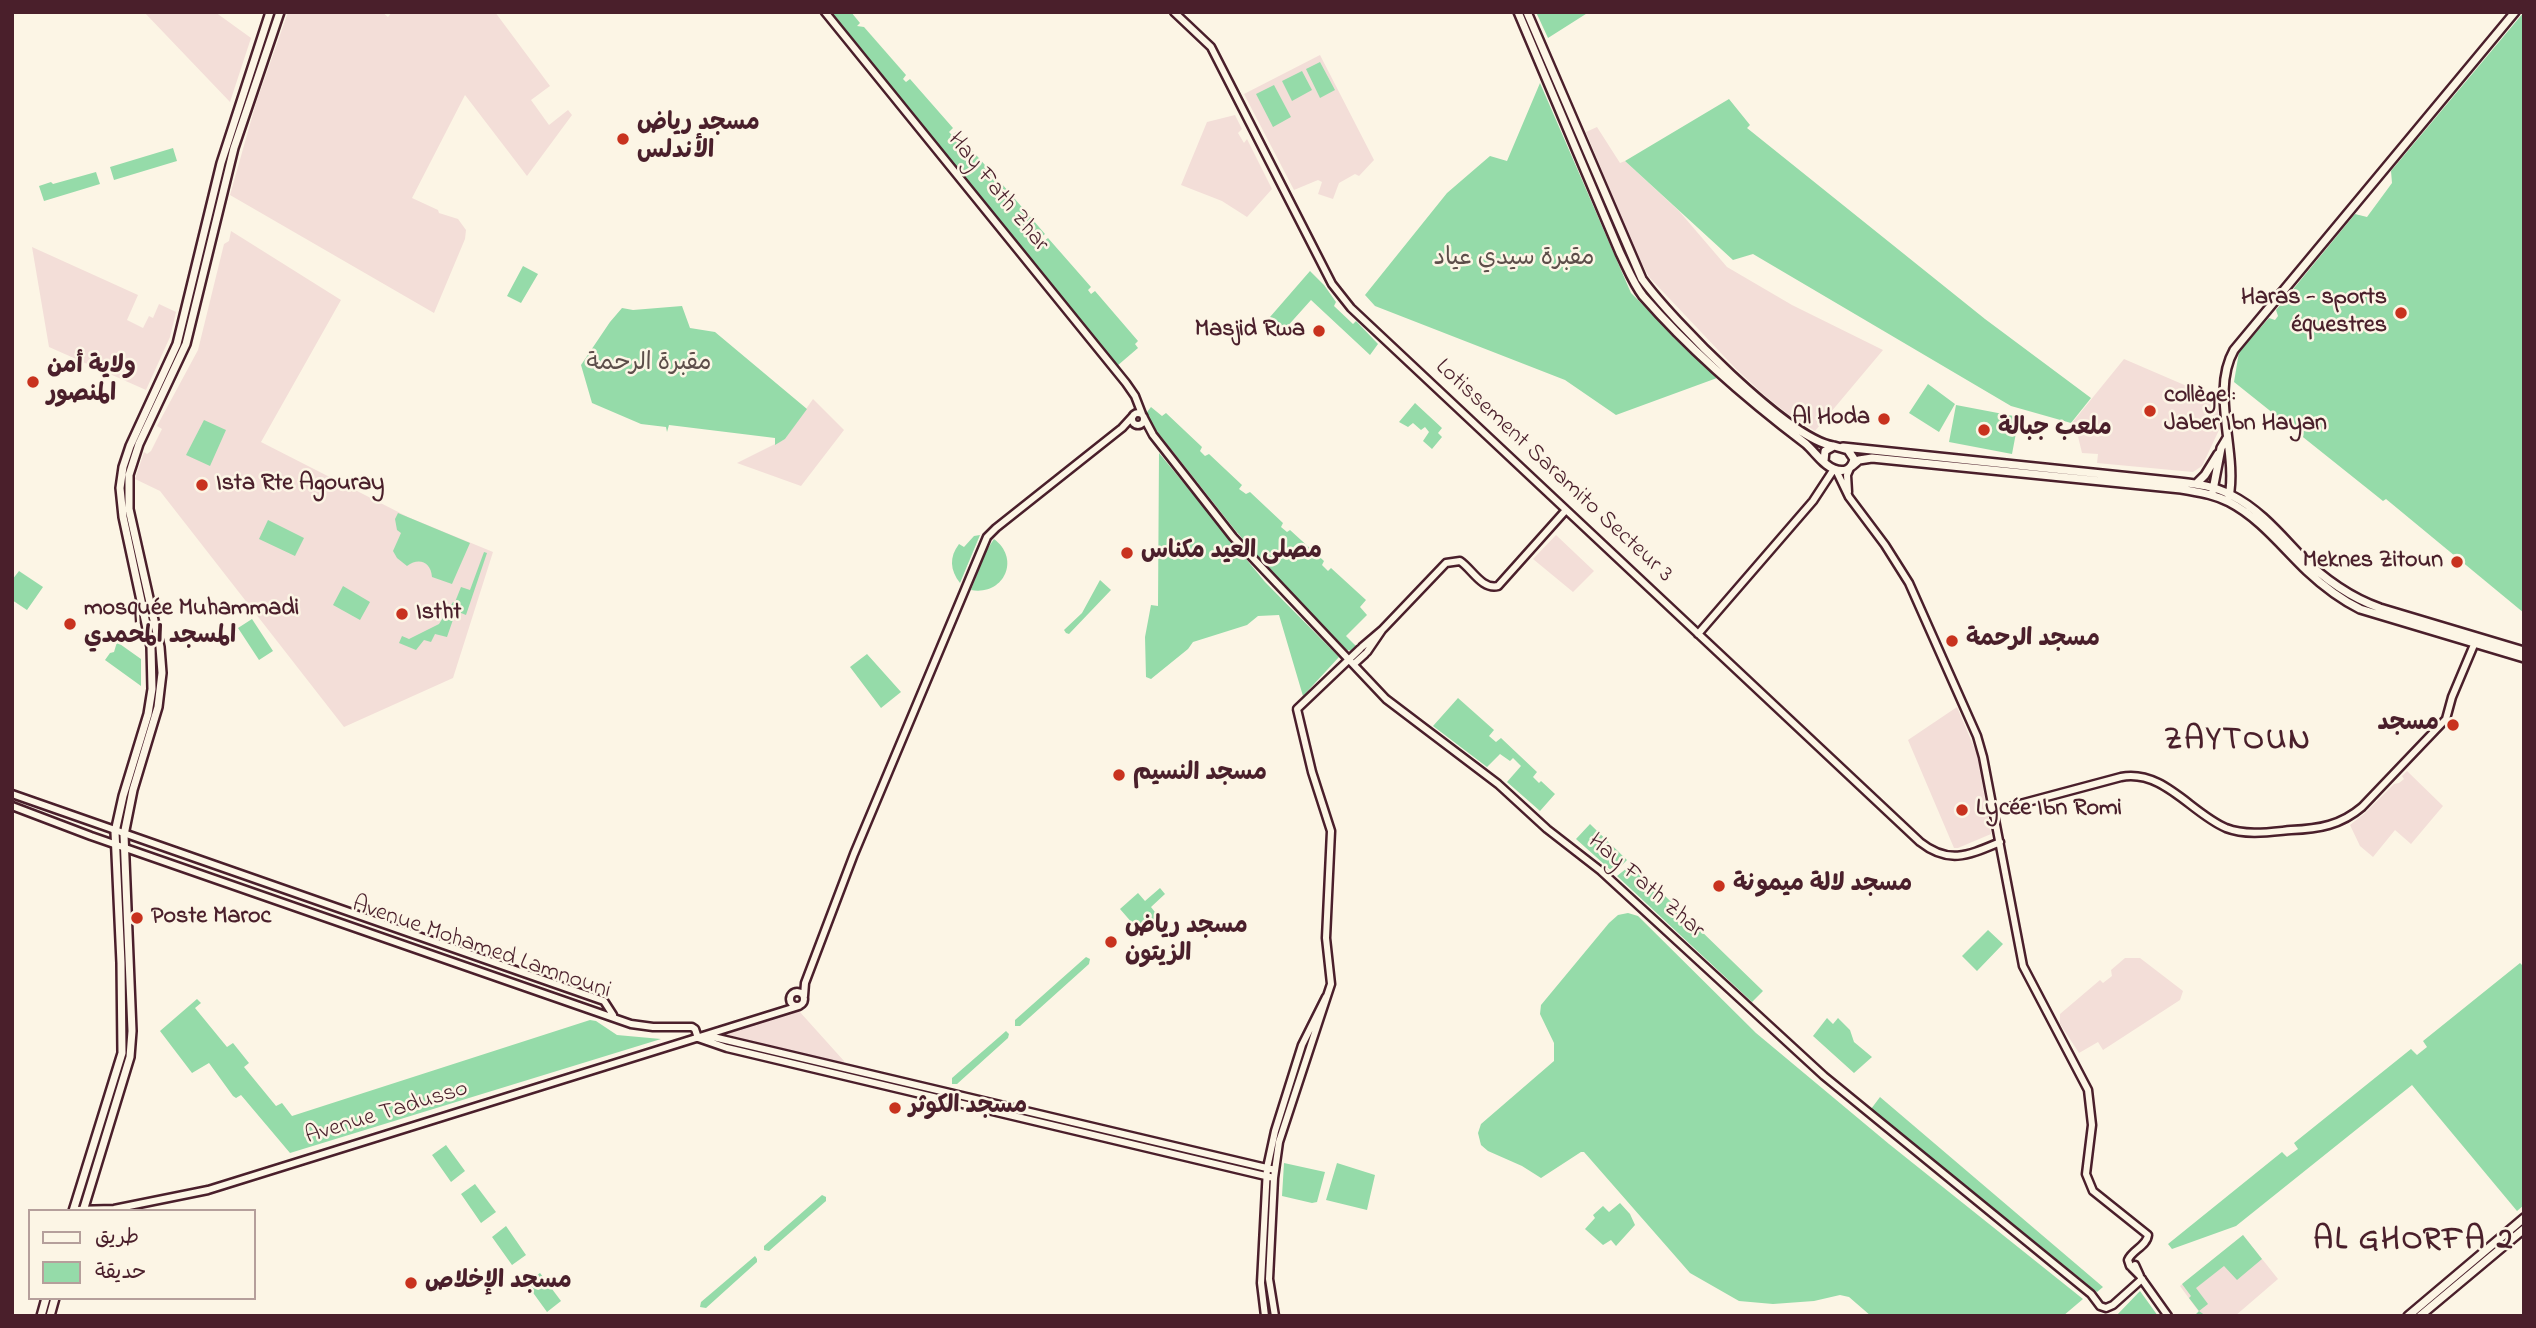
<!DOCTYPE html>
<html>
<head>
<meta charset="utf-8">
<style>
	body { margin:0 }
	#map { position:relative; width:2536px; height:1328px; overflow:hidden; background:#fcf5e5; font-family:"Indie Flower","Playpen Sans Arabic",sans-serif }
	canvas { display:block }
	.frame { position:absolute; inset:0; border:14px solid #4a1f2b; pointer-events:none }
	.legend { position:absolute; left:28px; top:1209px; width:228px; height:91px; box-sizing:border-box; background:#fcf5e5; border:2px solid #b59f9b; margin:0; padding:9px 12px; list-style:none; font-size:21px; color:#4a1f2b }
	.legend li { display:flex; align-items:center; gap:14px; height:35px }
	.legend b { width:35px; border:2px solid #b59f9b }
</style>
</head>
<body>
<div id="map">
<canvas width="2536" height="1328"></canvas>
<div class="frame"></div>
<ul class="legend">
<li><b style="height:9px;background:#fcf5e5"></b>طريق</li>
<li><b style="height:19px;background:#95dba9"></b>حديقة</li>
</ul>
</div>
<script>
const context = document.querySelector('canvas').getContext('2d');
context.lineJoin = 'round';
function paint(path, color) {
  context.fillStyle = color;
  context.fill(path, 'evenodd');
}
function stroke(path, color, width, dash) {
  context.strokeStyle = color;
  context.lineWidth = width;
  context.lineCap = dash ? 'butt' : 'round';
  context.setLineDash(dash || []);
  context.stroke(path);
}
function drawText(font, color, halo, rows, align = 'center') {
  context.font = font + ' "Indie Flower","Playpen Sans Arabic",sans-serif';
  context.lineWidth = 5;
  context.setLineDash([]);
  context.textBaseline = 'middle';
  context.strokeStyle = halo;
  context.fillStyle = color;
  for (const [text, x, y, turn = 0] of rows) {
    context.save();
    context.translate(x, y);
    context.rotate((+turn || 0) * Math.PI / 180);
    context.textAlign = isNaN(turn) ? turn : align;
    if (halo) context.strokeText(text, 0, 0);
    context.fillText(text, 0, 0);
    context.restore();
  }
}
paint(new Path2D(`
	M 144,12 L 215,12 L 251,38 L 230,102 Z
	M 288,12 L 382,12 L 388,17 L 392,12 L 495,12 L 550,86 L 531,100 L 549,125 L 568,110 L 572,115 L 527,176 L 465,95 L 412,198 L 438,210 L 439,213 L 458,219 L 466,230 L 465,239 L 434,313 L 230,195 L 256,103 Z
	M 1320,55 L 1374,160 L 1359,176 L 1355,174 L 1339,183 L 1333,199 L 1318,194 L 1322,182 L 1318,180 L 1294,190 L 1244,94 Z
	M 1235,115 L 1242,129 L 1238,133 L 1244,143 L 1247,139 L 1272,189 L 1247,217 L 1222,201 L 1181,185 L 1207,122 Z
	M 1597,127 L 1620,163 L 1625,161 L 1679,211 L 1727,267 L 1792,305 L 1883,350 L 1815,431 L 1789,415 L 1763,394 L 1736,369 L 1649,277 L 1634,249 L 1586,132 Z
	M 231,231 L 341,300 L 261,442 L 408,517 L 493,552 L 453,678 L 344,727 L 160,491 L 135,479 L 144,452 L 147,454 L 151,451 L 162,429 L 157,426 L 198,350 L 224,244 L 229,241 Z
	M 32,247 L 138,295 L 127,320 L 143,328 L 149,316 L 153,318 L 159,304 L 176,312 L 170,337 L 146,390 L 49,347 Z
	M 2124,359 L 2217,399 L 2220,428 L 2202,466 L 2193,472 L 2097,463 L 2098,454 L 2082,453 L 2075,424 L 2072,423 Z
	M 813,399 L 844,430 L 801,486 L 737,463 L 785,439 Z
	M 1556,535 L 1594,571 L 1573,592 L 1533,559 Z
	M 1957,707 L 1977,754 L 1991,834 L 1958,848 L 1954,848 L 1908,740 Z
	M 2407,771 L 2443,806 L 2411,844 L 2395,830 L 2373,857 L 2360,846 L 2350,825 L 2365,813 L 2394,784 L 2399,783 L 2404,779 L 2402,776 Z
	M 2125,958 L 2140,958 L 2183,991 L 2180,1000 L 2103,1050 L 2098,1042 L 2079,1053 L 2060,1024 L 2060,1014 L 2100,980 L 2103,983 L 2112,976 L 2111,970 Z
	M 799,1011 L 844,1061 L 843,1066 L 724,1037 L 725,1033 Z
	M 2243,1235 L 2278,1279 L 2235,1316 L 2206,1316 L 2199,1312 L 2180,1286 Z`), '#f3ded8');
paint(new Path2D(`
	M 831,12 L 851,12 L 860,23 L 857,26 L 864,27 L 906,75 L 903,79 L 906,82 L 910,79 L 953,128 L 949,132 L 952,135 L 956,132 L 999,181 L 995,184 L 998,187 L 1002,184 L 1045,234 L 1041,237 L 1044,241 L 1048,238 L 1091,287 L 1088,290 L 1091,294 L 1095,291 L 1138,341 L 1135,344 L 1138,348 L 1117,366 Z
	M 1536,12 L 1589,12 L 1548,38 Z
	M 2524,12 L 2524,613 L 2386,499 L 2383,501 L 2234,382 L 2239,352 L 2269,318 L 2275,320 L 2278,316 L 2276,310 L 2355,214 L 2367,217 L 2392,183 L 2391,171 Z
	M 1320,62 L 1335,90 L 1320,98 L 1306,69 Z
	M 1302,71 L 1312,90 L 1292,101 L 1282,81 Z
	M 1540,83 L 1631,293 L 1717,378 L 1616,415 L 1565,380 L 1375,306 L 1365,295 L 1447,193 L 1490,156 L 1507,161 Z
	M 1274,85 L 1291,117 L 1273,127 L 1256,94 Z
	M 1729,99 L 1750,125 L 1747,128 L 1985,319 L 2091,398 L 2071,423 L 2011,406 L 1753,254 L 1733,260 L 1625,161 Z
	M 173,148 L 177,161 L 114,180 L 110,167 Z
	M 96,172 L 100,184 L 44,201 L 39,186 L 51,182 L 53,184 Z
	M 523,266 L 538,274 L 521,303 L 507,296 Z
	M 1310,271 L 1324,285 L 1336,302 L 1334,306 L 1353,324 L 1356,321 L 1378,344 L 1370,355 L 1311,300 L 1285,329 L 1270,317 Z
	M 682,306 L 690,328 L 715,332 L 807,409 L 785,439 L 775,445 L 775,438 L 669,425 L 667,432 L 666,427 L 641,424 L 592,403 L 581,365 L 610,322 L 622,308 L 633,310 Z
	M 1928,384 L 1955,404 L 1939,432 L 1909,413 Z
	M 1415,403 L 1442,428 L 1438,433 L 1442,437 L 1432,449 L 1423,441 L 1429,432 L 1425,427 L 1421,430 L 1413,423 L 1408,427 L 1399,422 Z
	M 1956,405 L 2019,417 L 2012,454 L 1949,442 Z
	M 1151,407 L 1162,416 L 1166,413 L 1202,447 L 1200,451 L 1205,456 L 1209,454 L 1242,485 L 1239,489 L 1246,494 L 1250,492 L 1283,523 L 1281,527 L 1287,532 L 1290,530 L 1324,561 L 1322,565 L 1328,571 L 1331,568 L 1366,600 L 1360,607 L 1367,615 L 1346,636 L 1356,646 L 1352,651 L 1347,650 L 1275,576 L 1235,530 L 1152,425 L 1147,412 Z
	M 204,420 L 226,430 L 210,466 L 186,455 Z
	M 1159,453 L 1265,582 L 1339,657 L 1303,696 L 1279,615 L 1258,616 L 1247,625 L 1193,642 L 1188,649 L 1151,679 L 1146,677 L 1145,637 L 1151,605 L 1158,606 Z
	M 398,513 L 470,543 L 452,584 L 432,577 C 431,562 419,557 407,566 L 397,558 L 393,551 L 401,533 L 397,530 L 395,519 Z
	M 268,520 L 304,538 L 295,556 L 259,539 Z
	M 980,535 L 960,583 C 950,570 949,557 959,544 L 964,547 L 974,536 Z
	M 994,539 C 1021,559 1004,596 971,590 L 986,551 Z
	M 484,552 L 487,553 L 466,615 L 456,611 L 447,637 L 435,634 L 431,642 L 424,640 L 416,650 L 399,643 L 402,636 L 409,639 L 439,624 L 453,602 L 455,602 L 461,587 L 470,590 Z
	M 19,571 L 43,587 L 27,610 L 12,600 L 12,580 Z
	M 1100,580 L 1111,590 L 1069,634 L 1066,633 L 1064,630 L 1082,613 Z
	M 343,586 L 370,602 L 360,620 L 333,605 Z
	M 252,619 L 273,651 L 259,660 L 238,628 Z
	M 117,642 L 141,659 L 141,686 L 105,660 L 110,653 L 114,652 Z
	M 867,654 L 901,692 L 881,708 L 850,667 Z
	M 1458,698 L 1494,730 L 1489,736 L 1496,742 L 1501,738 L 1537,772 L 1533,777 L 1539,783 L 1541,781 L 1555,794 L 1540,811 L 1507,782 L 1521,766 L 1513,758 L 1510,761 L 1500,754 L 1487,767 L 1433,726 Z
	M 1590,824 L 1627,860 L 1614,873 L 1576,839 Z
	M 1632,864 L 1763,991 L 1752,1002 L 1617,876 Z
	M 1160,888 L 1165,894 L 1151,907 L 1158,916 L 1140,932 L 1120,909 L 1138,893 L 1145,901 Z
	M 1628,913 L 1638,916 L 1756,1033 L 1889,1144 L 2083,1299 L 2063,1316 L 1871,1316 L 1849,1297 L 1840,1295 L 1814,1301 L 1773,1304 L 1739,1301 L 1690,1273 L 1584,1152 L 1581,1152 L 1541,1178 L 1522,1166 L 1488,1151 L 1481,1145 L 1478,1133 L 1481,1124 L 1554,1061 L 1554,1043 L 1540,1014 L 1541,1005 L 1609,923 L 1618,915 Z
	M 1988,930 L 2003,944 L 1977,971 L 1962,956 Z
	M 1086,957 L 1090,959 L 1089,964 L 1020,1026 L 1015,1026 L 1015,1020 Z
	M 2520,963 L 2524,967 L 2524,1205 L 2517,1211 L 2412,1085 L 2236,1226 L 2172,1249 L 2168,1244 L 2282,1152 L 2287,1157 L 2298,1149 L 2294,1143 L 2411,1049 L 2417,1055 L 2427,1047 L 2423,1041 Z
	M 197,999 L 201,1003 L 195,1008 L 227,1047 L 233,1043 L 249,1063 L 244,1067 L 276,1106 L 282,1103 L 292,1116 L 590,1020 L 596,1021 L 617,1035 L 661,1039 L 290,1153 L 241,1095 L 236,1098 L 233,1096 L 209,1063 L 192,1073 L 160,1031 Z
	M 1827,1018 L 1833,1024 L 1838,1018 L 1850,1030 L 1854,1042 L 1872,1057 L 1854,1073 L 1813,1036 Z
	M 1006,1031 L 1009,1034 L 1008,1038 L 957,1084 L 952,1084 L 952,1078 Z
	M 1880,1097 L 2103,1287 L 2097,1292 L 1871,1109 Z
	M 446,1145 L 465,1171 L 451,1182 L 432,1155 Z
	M 1284,1163 L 1325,1172 L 1317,1202 L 1312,1203 L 1282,1196 Z
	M 1337,1163 L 1375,1175 L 1367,1210 L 1326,1200 Z
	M 475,1184 L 496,1212 L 481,1223 L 461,1194 Z
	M 822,1195 L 826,1197 L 826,1201 L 769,1251 L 764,1250 L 764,1246 Z
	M 1620,1203 L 1630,1214 L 1635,1225 L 1616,1246 L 1611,1240 L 1603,1245 L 1585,1229 L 1595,1218 L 1593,1215 L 1603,1206 L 1609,1212 Z
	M 506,1226 L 526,1255 L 512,1265 L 492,1237 Z
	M 2243,1235 L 2262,1259 L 2237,1280 L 2224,1266 L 2196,1288 L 2208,1304 L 2199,1311 L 2206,1316 L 2194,1316 L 2199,1311 L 2189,1298 L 2191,1296 L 2182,1284 Z
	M 755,1256 L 757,1259 L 757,1262 L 706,1308 L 700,1307 L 701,1302 Z
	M 540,1273 L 561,1301 L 547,1312 L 526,1283 Z
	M 2140,1291 L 2158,1316 L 2116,1316 Z`), '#95dba9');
const tertiary = new Path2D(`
	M 825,12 L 1126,383 L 1135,396 L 1142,414
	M 1174,12 L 1211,47 L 1332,284 L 1351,308 L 1920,842 C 1949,865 1969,855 2000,842
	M1132 419a6 6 0 1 1 12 0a6 6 0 1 1-12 0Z
	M 1144,418 L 1153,435 L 1233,537 L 1386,699 L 1498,784 L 1547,829 L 1601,871 L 1824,1076 L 2091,1294 L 2100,1306 L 2106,1308 L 2113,1305 L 2142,1279
	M 1836,470 L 1849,497 L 1885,545 L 1909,583 L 1977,736 L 1983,757 L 2023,966 L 2088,1090 L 2092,1125 L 2086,1174 L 2093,1191 L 2148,1235 C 2147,1246 2132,1250 2128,1260 L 2130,1266
	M 1848,492 L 1847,475 L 1850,468
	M 1382,630 L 1446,563 L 1460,561 C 1472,569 1482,590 1498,586 L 1566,510
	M 1698,634 L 1813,501 L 1834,469
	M 1362,647 L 1382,630 L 1367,652
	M 1354,664 L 1365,654
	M 12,794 L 604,1001 L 613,1015
	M 12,806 L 91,836 L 631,1024 L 653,1027 L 692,1027 L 695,1029 L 698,1038 L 727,1048 L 1274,1178
	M 1994,811 L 2121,777 C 2163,769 2191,813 2226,828 C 2247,836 2270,832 2291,830 C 2319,829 2341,825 2362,807 L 2446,719 L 2452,697 L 2476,640
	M790 999a7 7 0 1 1 14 0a7 7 0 1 1-14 0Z
	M 804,996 L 805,983 L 854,854 L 987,537 L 996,528 L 1122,428 L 1133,416
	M 709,1036 L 1275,1170
	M 74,1210 L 114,1209 L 208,1190 L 799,1006
	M 2132,1268 L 2140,1276 L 2135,1265
	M 2141,1278 L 2168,1316
	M 1265,1316 L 1261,1283 L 1267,1168 L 1275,1131 L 1302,1045 L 1326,997
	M 1275,1316 L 1269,1279 L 1274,1178 L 1279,1142 L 1331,984 L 1326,938 L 1331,831 L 1312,772 L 1297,709 L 1360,649`);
const secondary = new Path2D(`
	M 1518,12 L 1620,253 C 1627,267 1633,283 1643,296 C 1691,351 1748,400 1806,444 C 1815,452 1823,465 1834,469 C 1845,473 1852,469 1854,459 L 1848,450 L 1834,446 L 1825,451 L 1824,461
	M 1527,12 L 1642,279 C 1671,319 1787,438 1833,446
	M 1843,447 L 2179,482 C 2197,484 2215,486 2231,495 C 2259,509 2279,533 2300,555 C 2323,578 2349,597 2380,608 L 2524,651
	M 1852,466 L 1859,460 L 1872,458 L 2181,489 C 2197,492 2214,494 2229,502 C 2260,518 2282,547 2307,571 C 2323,586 2340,599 2360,609 L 2524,658
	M 2196,484 L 2205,475 L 2218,454
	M 2213,490 L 2221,448 L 2227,438
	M 2229,497 C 2238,452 2210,392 2234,350 L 2515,12
	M 73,1211 L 122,1053 L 121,963 L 115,832 L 123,796 L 148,714 L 152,689 L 151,647 L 123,517 L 120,488 L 123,467 L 130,446 L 177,344 L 221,163 L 270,12
	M 83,1211 L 130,1057 L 132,1031 L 124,835 L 133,790 L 158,707 L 162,673 L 160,647 L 129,509 L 129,475 L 139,444 L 186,344 L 234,148 L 280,12
	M 41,1316 L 46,1298
	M 50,1316 L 55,1298
	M 2408,1316 L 2524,1218
	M 2420,1316 L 2524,1229`);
stroke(tertiary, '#4a1f2b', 11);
stroke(secondary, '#4a1f2b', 12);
stroke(tertiary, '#fcf5e5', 6);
stroke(secondary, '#fcf5e5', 7);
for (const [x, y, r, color] of [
	[623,139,7,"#c8321e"],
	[2401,313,7,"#c8321e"],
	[1319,331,7,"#c8321e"],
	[33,382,7,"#c8321e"],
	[2150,411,7,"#c8321e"],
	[1884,419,7,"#c8321e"],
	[1984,430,7,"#c8321e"],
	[202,485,7,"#c8321e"],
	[1127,553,7,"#c8321e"],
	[2457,562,7,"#c8321e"],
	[402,614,7,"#c8321e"],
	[70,624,7,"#c8321e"],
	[1952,641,7,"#c8321e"],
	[2453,725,7,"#c8321e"],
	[1119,775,7,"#c8321e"],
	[1962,810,7,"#c8321e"],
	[1719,886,7,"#c8321e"],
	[137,918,7,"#c8321e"],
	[1111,942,7,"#c8321e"],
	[895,1108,7,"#c8321e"],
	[411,1283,7,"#c8321e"]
]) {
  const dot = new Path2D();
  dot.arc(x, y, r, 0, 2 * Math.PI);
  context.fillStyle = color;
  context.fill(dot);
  stroke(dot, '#fcf5e5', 2.5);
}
drawText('bold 24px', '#4a1f2b', '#fcf5e5', [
	["مسجد رياض",637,125],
	["الأندلس",637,153],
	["Haras - sports",2387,299,"right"],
	["équestres",2387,327,"right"],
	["Masjid Rwa",1305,331,"right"],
	["ولاية أمن",47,368],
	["المنصور",47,396],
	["collège :",2164,397],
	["Jaber Ibn Hayan",2164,425],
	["Al Hoda",1870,419,"right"],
	["ملعب جبالة",1998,430],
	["Ista Rte Agouray",216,485],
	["مصلى العيد مكناس",1141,553],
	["Meknes Zitoun",2443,562,"right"],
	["mosquée Muhammadi",84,610],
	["المسجد المحمدي",84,638],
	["Istht",416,614],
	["مسجد الرحمة",1966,641],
	["مسجد",2439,725,"right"],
	["مسجد النسيم",1133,775],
	["Lycée Ibn Romi",1976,810],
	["مسجد لالة ميمونة",1733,886],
	["Poste Maroc",151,918],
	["مسجد رياض",1125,928],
	["الزيتون",1125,956],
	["مسجد الكوثر",909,1108],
	["مسجد الإخلاص",425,1283]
], 'left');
drawText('24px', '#4a1f2b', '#fcf5e5', [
	["Hay Fath Zhar",997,193,51],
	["Lotissement Saramito Secteur 3",1553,472,43],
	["Hay Fath Zhar",1645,887,41],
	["Avenue Mohamed Lamnouni",481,949,19],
	["Avenue Tadusso",387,1114,-17]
]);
drawText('24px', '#5d4e4a', '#fcf5e5', [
	["مقبرة سيدي عياد",1514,260],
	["مقبرة الرحمة",649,365]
]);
context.letterSpacing = '2px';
drawText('bold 32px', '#4a1f2b', '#fcf5e5', [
	["ZAYTOUN",2238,743],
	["AL GHORFA 2",2414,1243]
]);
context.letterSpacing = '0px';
</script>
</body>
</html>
